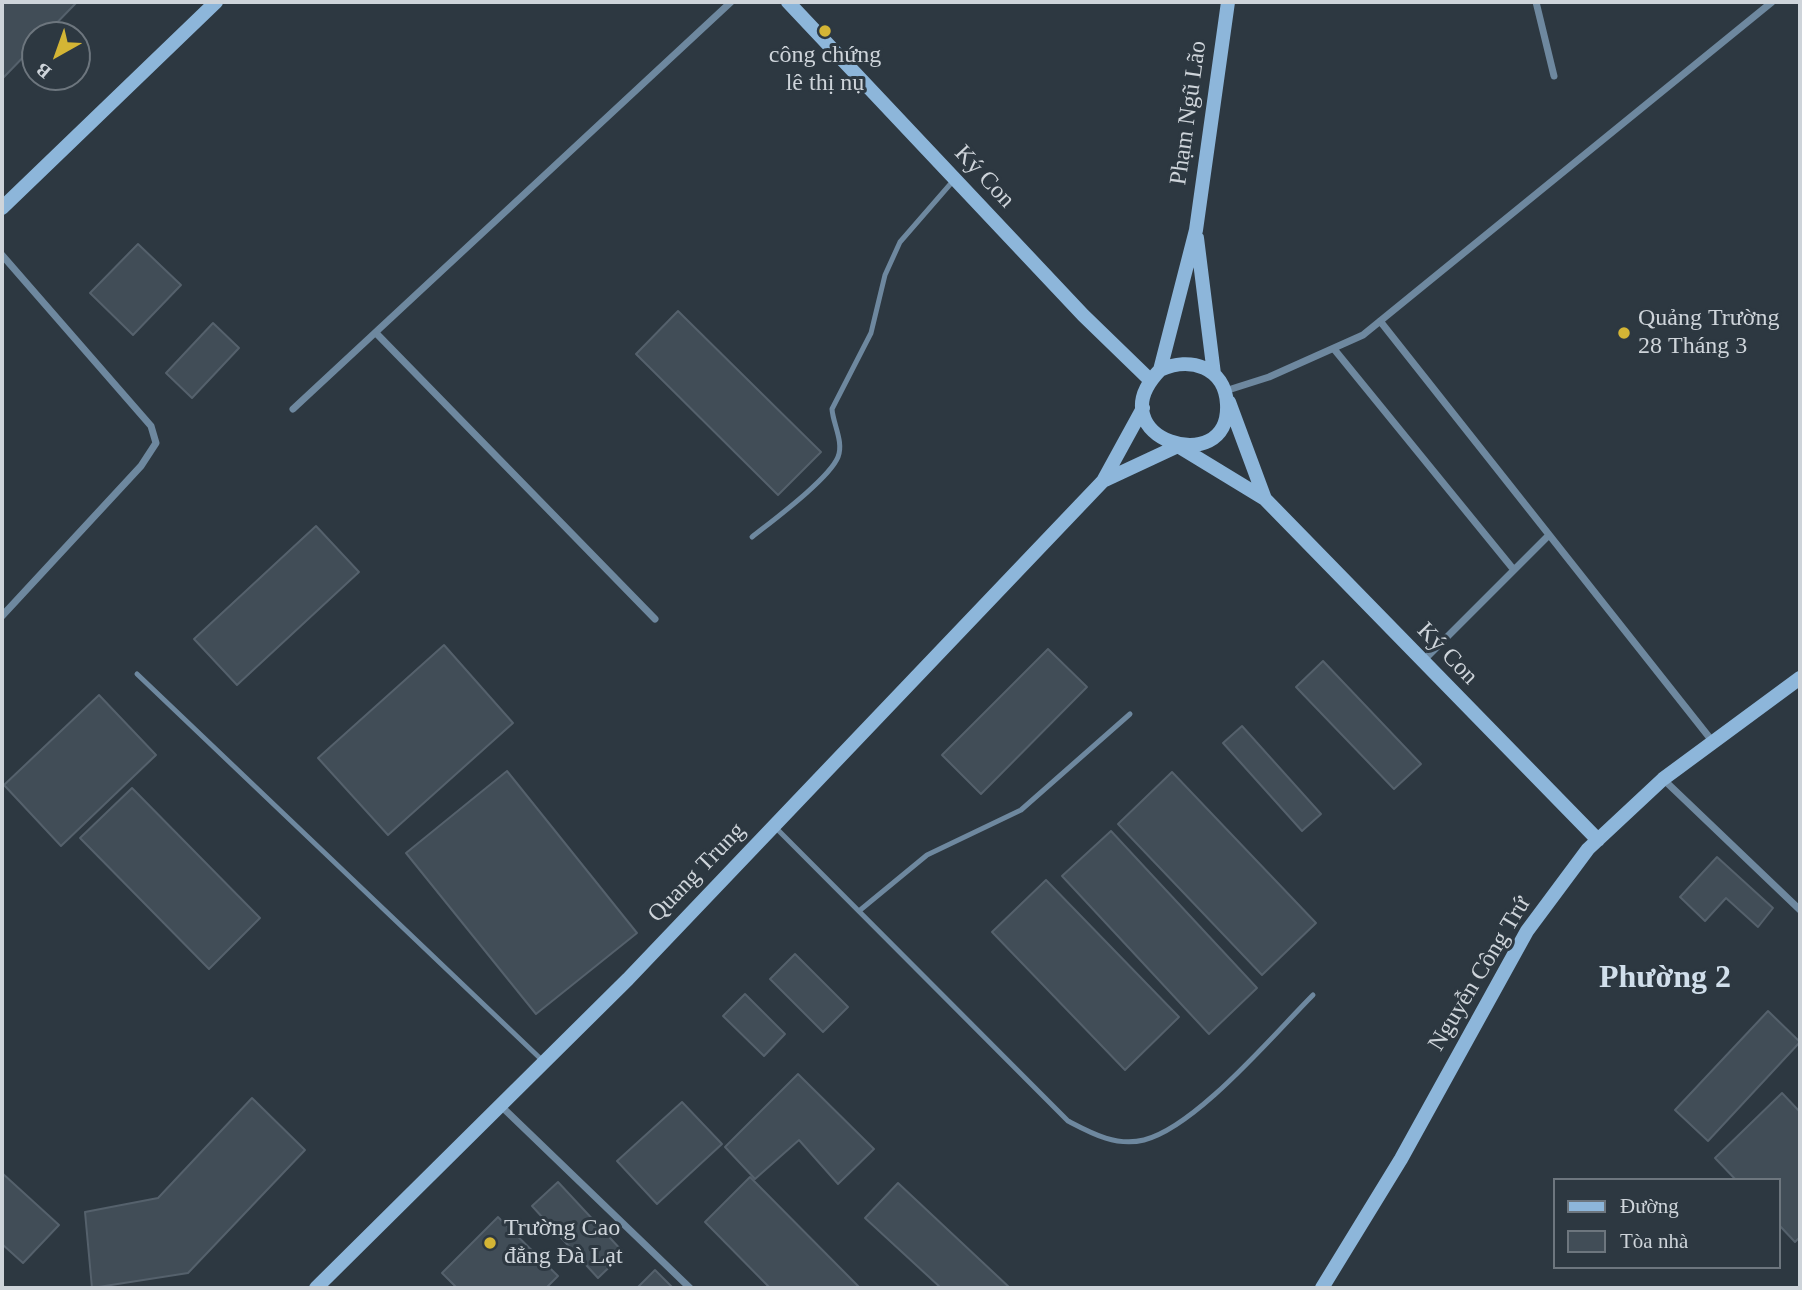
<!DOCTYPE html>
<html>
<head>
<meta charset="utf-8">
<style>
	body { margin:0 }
	#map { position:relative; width:1802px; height:1290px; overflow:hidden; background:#2d3841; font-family:Georgia,serif }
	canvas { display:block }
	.frame { position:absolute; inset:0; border:4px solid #ced4da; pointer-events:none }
	.legend { position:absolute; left:1553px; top:1178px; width:228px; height:91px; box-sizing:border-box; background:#2d3841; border:2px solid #6d767e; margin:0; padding:9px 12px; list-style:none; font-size:21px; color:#ced4da }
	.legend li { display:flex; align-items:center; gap:14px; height:35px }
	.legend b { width:35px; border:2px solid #6d767e }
	.north { position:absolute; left:21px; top:21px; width:70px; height:70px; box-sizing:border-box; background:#2d3841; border:2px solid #6d767e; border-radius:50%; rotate:220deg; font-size:19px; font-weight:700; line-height:28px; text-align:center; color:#ced4da }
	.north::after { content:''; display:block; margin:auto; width:24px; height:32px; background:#d4b535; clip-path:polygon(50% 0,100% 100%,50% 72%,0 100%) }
</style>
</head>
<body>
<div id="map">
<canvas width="1802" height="1290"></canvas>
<div class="frame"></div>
<ul class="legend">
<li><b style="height:9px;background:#8db6da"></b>Đường</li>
<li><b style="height:19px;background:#414d57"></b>Tòa nhà</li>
</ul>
<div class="north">B</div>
</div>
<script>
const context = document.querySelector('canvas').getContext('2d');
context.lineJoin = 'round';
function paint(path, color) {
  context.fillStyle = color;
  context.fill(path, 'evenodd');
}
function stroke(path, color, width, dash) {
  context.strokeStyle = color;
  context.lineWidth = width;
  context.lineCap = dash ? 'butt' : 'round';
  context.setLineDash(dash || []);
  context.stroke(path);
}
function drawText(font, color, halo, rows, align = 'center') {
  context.font = font + ' Georgia,serif';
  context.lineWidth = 6;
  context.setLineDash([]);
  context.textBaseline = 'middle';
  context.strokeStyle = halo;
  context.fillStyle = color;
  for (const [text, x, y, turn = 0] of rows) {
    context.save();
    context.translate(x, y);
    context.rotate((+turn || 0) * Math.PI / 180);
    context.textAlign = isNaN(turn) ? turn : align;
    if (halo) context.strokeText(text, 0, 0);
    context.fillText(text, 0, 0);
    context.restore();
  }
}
const building = new Path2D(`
	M 2,2 L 77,2 L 45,35 L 35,35 L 35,45 L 2,79 Z
	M 138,244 L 181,285 L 133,335 L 90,293 Z
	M 678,311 L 821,452 L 778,495 L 636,354 Z
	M 213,323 L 239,348 L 192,398 L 166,373 Z
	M 316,526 L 359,572 L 237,685 L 194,639 Z
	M 444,645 L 513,723 L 388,835 L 318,758 Z
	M 1048,649 L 1087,687 L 981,794 L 942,755 Z
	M 1323,661 L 1421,764 L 1394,789 L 1296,687 Z
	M 99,695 L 156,755 L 61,846 L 4,785 Z
	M 1242,726 L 1321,814 L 1302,831 L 1223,743 Z
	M 507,771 L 637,933 L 536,1014 L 406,853 Z
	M 1172,772 L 1316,923 L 1262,975 L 1118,824 Z
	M 132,788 L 260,918 L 209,969 L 80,838 Z
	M 1111,831 L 1257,988 L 1209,1034 L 1062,876 Z
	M 1717,857 L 1773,908 L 1758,927 L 1726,898 L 1705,921 L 1680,897 Z
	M 1046,880 L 1179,1017 L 1125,1070 L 992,932 Z
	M 795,954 L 848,1007 L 823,1032 L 770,979 Z
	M 745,994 L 785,1034 L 764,1056 L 723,1016 Z
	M 1768,1011 L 1800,1042 L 1708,1141 L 1675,1110 Z
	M 798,1074 L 874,1149 L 838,1184 L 799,1140 L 755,1179 L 725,1147 Z
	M 1782,1093 L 1800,1112 L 1800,1237 L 1795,1242 L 1779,1225 L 1779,1180 L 1736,1180 L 1715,1158 Z
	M 252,1098 L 305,1150 L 188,1273 L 92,1288 L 85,1212 L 158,1198 Z
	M 682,1102 L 722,1144 L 657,1204 L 617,1161 Z
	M 2,1173 L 59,1225 L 23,1263 L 2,1244 Z
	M 750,1177 L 860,1288 L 770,1288 L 705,1222 Z
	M 558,1182 L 624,1253 L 598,1278 L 532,1206 Z
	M 898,1183 L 1010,1288 L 941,1288 L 865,1218 Z
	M 498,1217 L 558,1276 L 546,1288 L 457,1288 L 442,1273 Z
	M 655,1270 L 673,1288 L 637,1288 Z`);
paint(building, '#414d57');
stroke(building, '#55616c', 2);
stroke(new Path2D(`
	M 752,537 C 772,521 829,479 838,457 C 844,442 833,424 832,409 L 871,333 L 885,275 L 900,242 L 953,181
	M 137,674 L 544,1062
	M 776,828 L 1068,1121 C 1091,1133 1116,1147 1144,1140 C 1196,1127 1273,1035 1313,995
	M 859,911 L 927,855 L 1021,810 L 1130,714`), '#6e889f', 5);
stroke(new Path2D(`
	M 1536,2 L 1554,76
	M 2,255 L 151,426 L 156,443 L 141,466 L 2,616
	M 1380,321 L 1713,742
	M 376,333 L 655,619
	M 1334,349 L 1514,570
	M 1225,391 L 1269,377 L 1363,335 L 1772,2
	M 293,409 L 731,2
	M 1423,661 L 1549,535
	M 1663,779 L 1800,910
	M 501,1106 L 690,1288`), '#6e889f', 7);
stroke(new Path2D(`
	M 788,2 L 1083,315 L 1150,380
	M 2,208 L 216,2
	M 1197,238 L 1214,374
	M 1160,370 C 1190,356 1225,367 1227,404 C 1231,481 1094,438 1160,370 L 1196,230 L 1228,2
	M 1229,402 L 1265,499
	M 1103,481 L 1178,446 L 1265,499 L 1598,840
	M 316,1288 L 628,979 L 1103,481 L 1143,408
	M 1322,1288 L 1401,1159 L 1527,931 L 1588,849 L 1663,779 L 1800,678`), '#8db6da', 14);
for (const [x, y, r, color] of [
	[825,31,7,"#d4b535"],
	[1624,333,7,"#d4b535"],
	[490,1243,7,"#d4b535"]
]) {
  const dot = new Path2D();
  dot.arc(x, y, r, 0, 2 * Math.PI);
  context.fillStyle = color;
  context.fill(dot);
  stroke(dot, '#2d3841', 2.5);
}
drawText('24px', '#ced4da', '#2d3841', [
	["công chứng",825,56,"center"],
	["lê thị nụ",825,84,"center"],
	["Quảng Trường",1638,319],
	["28 Tháng 3",1638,347],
	["Trường Cao",504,1229],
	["đẳng Đà Lạt",504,1257]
], 'left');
drawText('24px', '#ced4da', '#2d3841', [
	["Phạm Ngũ Lão",1189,113,-82],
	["Ký Con",984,177,47],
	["Ký Con",1447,654,46],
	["Quang Trung",697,873,-46],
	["Nguyễn Công Trứ",1480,974,-59]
]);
drawText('bold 32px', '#d1dfeb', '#2d3841', [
	["Phường 2",1665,979]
]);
</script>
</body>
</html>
